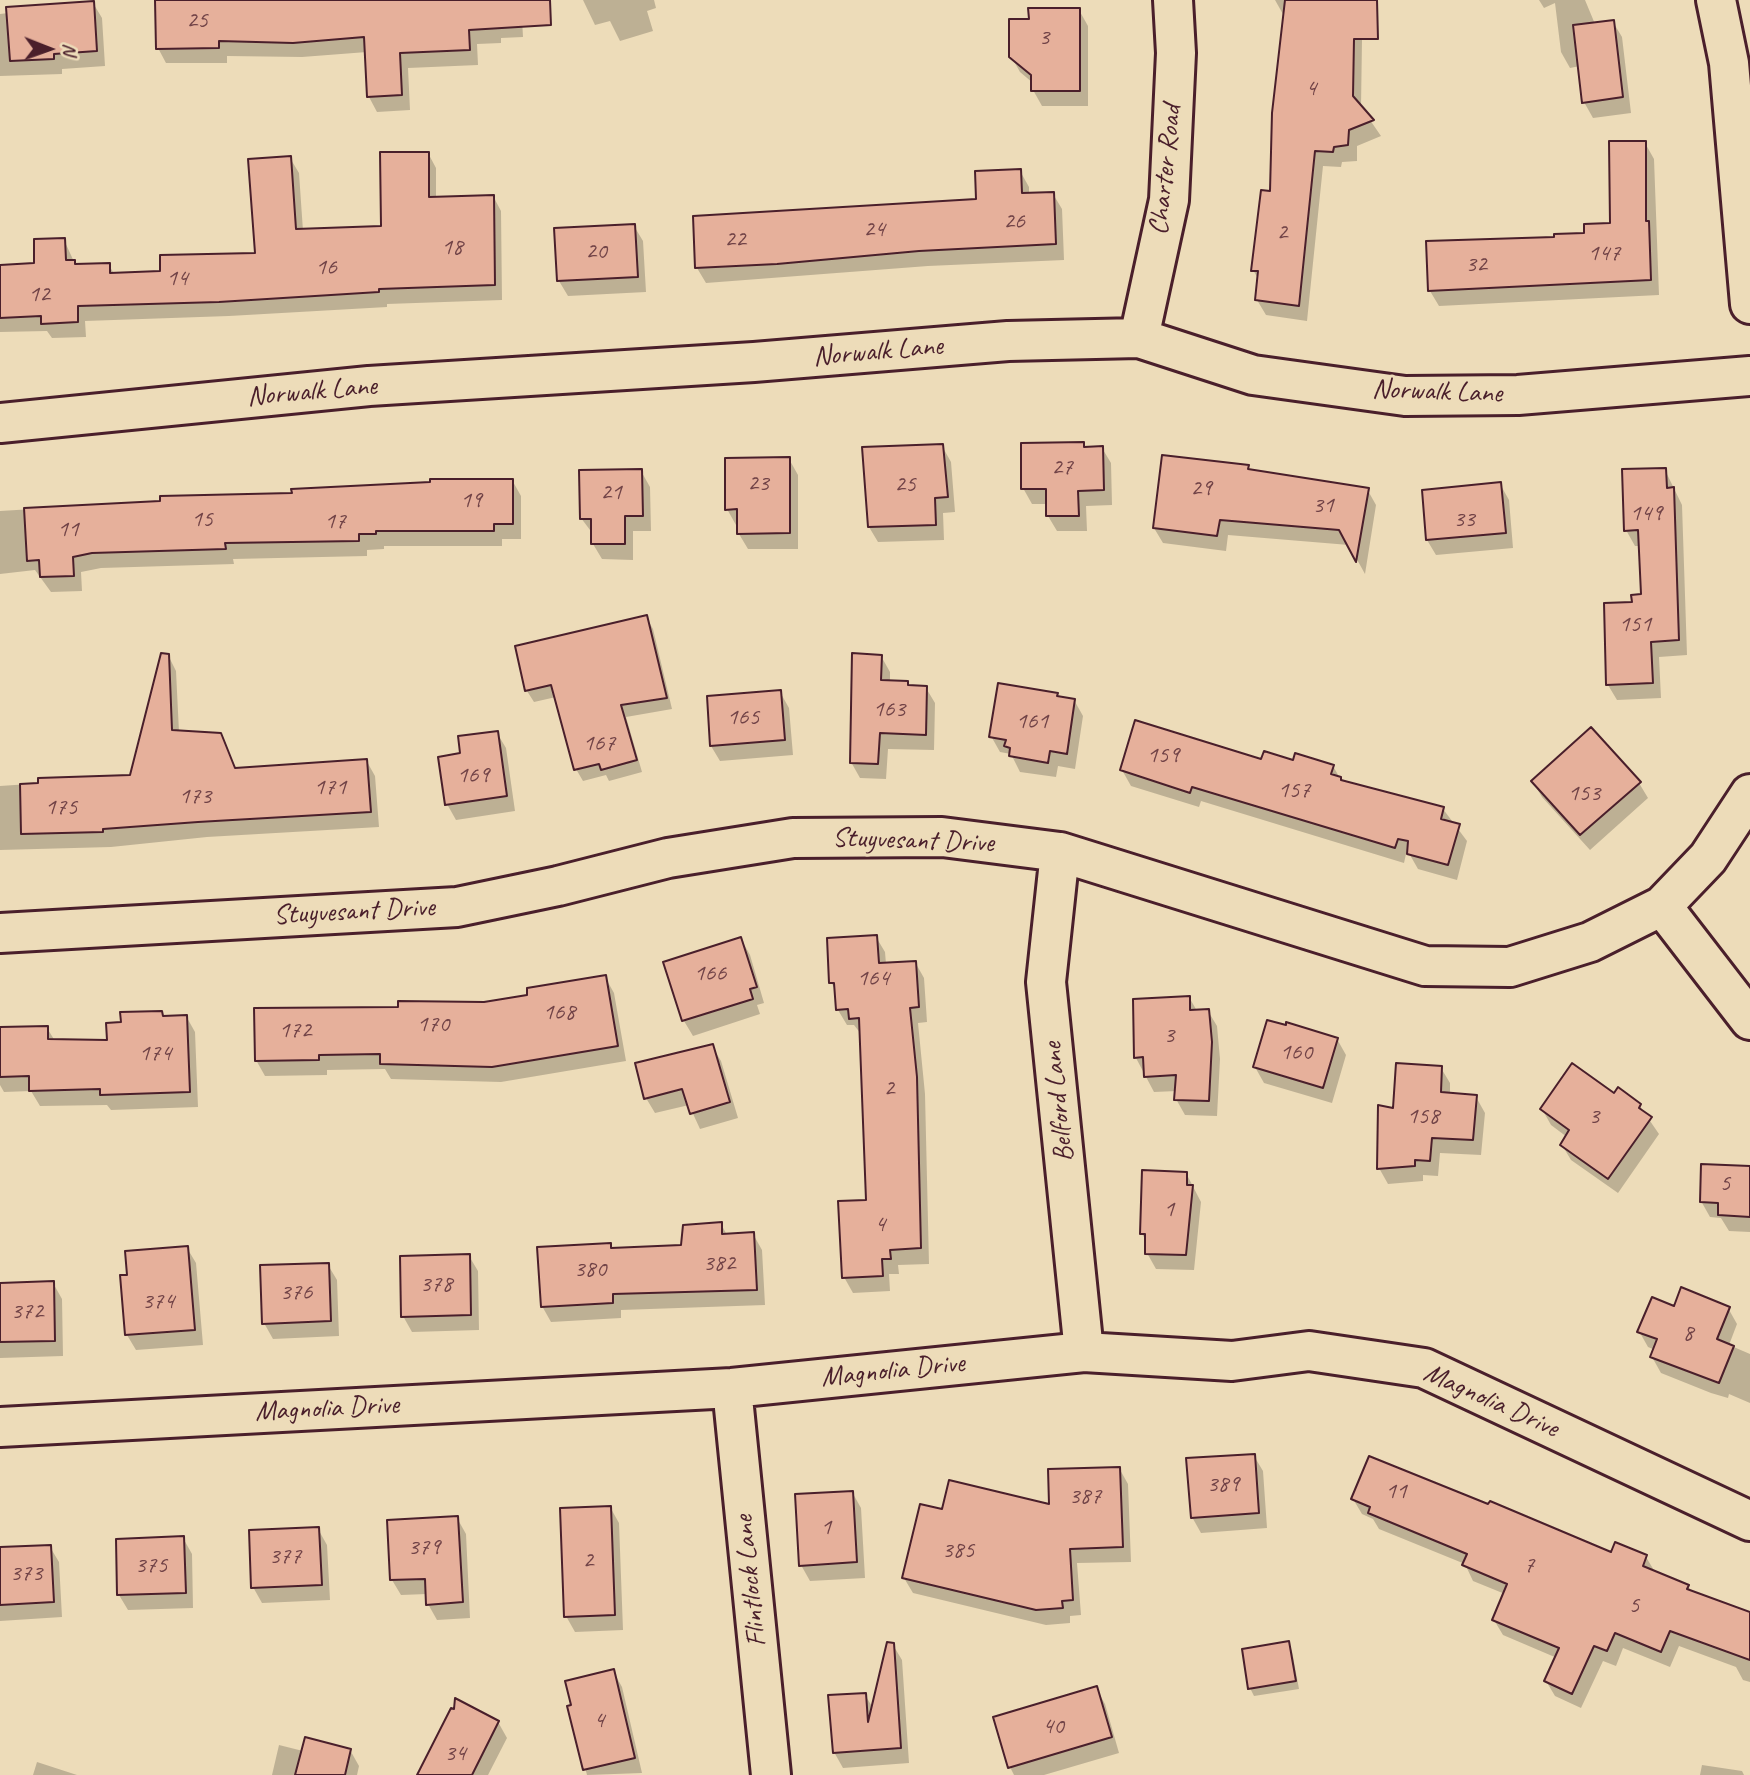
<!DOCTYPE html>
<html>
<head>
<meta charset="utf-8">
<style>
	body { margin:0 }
	#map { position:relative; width:1750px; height:1775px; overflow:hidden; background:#eddcb9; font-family:Caveat,sans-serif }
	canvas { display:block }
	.north { position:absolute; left:14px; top:14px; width:70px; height:70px; -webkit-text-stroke:5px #eddcb9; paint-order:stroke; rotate:91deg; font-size:19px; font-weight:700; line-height:28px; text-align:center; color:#4a1f2b }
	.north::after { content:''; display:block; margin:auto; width:24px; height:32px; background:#4a1f2b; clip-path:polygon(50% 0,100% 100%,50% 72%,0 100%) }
</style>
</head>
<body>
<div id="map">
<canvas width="1750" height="1775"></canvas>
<div class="north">N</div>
</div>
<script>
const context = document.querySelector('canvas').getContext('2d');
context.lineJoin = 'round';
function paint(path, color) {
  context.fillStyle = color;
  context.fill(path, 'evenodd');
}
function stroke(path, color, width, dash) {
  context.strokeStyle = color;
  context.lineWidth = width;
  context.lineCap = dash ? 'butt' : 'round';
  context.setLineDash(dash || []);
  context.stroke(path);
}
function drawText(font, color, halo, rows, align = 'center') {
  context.font = font + ' Caveat,sans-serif';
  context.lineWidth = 6;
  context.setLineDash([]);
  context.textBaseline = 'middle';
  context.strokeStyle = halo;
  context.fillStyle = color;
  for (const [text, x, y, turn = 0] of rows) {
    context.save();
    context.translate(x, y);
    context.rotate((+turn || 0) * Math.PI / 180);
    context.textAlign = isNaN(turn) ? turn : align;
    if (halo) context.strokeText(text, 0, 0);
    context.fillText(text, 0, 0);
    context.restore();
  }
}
paint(new Path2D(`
	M 157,0 L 521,0 L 523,37 L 501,38 L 501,43 L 477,44 L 478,65 L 408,68 L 410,110 L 377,112 L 369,97 L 367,52 L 302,57 L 227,56 L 227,63 L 166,63 L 158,48 Z
	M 583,0 L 654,0 L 656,8 L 647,11 L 653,31 L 620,41 L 610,21 L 595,25 Z
	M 1275,0 L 1328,0 L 1353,25 L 1362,40 L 1361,107 L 1381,136 L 1357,146 L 1357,161 L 1342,162 L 1341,167 L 1323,166 L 1307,321 L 1266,315 L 1257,300 L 1259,280 L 1253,270 L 1272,193 L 1284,16 Z
	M 1539,0 L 1585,0 L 1595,24 L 1613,22 L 1622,37 L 1631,113 L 1593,118 L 1584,102 L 1580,66 L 1570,68 L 1561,52 L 1555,3 L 1544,8 Z
	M 93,3 L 102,18 L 105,66 L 62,69 L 62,74 L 0,76 L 0,14 Z
	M 1079,10 L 1088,26 L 1088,106 L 1042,106 L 1033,90 L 1033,83 L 1020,72 L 1011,56 L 1031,21 Z
	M 1645,143 L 1654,159 L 1659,295 L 1439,306 L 1430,291 L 1556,239 L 1586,235 L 1612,225 Z
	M 428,153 L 436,168 L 436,198 L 493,196 L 501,211 L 502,300 L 387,304 L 387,307 L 229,316 L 85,321 L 86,337 L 52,338 L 47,331 L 0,332 L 0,266 L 36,265 L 64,240 L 76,266 L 109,265 L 114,274 L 162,272 L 257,255 L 290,158 L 299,173 L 303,231 L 383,228 Z
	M 1020,171 L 1029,187 L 1029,195 L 1053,194 L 1062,209 L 1064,260 L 928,266 L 706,283 L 697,268 L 978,200 Z
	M 634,226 L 643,241 L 646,292 L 568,296 L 559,281 Z
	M 1083,444 L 1086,448 L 1102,448 L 1111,463 L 1112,505 L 1086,506 L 1087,531 L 1057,531 L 1048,516 L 1048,504 L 1032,504 L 1023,488 Z
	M 942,446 L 951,462 L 955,512 L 943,513 L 944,540 L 878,542 L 869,527 Z
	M 789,459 L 798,475 L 798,549 L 748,549 L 739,534 L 739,525 L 736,525 L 727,509 Z
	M 1248,467 L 1250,471 L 1367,489 L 1376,505 L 1365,574 L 1349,545 L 1228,535 L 1226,551 L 1163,543 L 1154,528 Z
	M 1665,470 L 1682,505 L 1687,655 L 1659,657 L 1661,698 L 1617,700 L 1608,685 L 1606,605 L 1634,604 L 1642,596 L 1640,546 L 1635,546 L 1626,530 Z
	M 641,471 L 650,487 L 651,531 L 633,531 L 633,560 L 602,559 L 593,544 L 593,534 L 581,518 Z
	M 512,480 L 521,496 L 521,539 L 502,539 L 502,546 L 384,546 L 384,549 L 367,550 L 367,556 L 233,559 L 234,564 L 101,568 L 81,572 L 82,591 L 51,592 L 35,570 L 0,574 L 0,511 Z
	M 1500,484 L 1509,500 L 1513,548 L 1436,555 L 1427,540 Z
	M 646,617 L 653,629 L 672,709 L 626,717 L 642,772 L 609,781 L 606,775 L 583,781 L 576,769 L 556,697 L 534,702 L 527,691 L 517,647 Z
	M 168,655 L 176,671 L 179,732 L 220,735 L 237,770 L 366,760 L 375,776 L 379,827 L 207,837 L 111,847 L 0,850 L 0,786 L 131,777 Z
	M 881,656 L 890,672 L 890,682 L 926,688 L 935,703 L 934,750 L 888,749 L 886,779 L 860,778 L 851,762 Z
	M 780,692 L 789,708 L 793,755 L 720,761 L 711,746 Z
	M 1057,694 L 1059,698 L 1074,700 L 1083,716 L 1075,769 L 1058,766 L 1056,777 L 1020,772 L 1011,754 L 1000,752 L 991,736 Z
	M 497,733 L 506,748 L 515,811 L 456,820 L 447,804 L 462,755 Z
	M 1263,761 L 1333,766 L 1342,782 L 1443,809 L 1467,841 L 1457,880 L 1418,869 L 1410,855 L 1406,854 L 1404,863 L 1201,801 L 1199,807 L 1131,786 L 1122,770 Z
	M 1533,782 L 1639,783 L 1648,798 L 1590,850 L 1542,797 Z
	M 876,937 L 885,952 L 886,964 L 915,962 L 924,978 L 927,1022 L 918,1023 L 925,1094 L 929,1264 L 898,1265 L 899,1274 L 889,1274 L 890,1291 L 853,1293 L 844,1277 L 868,1201 L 861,1034 L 854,1025 L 847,1025 L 838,1010 L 837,993 L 831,982 Z
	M 741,939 L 750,955 L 764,1003 L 757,1005 L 760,1014 L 693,1036 L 684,1021 L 665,963 Z
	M 605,977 L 614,993 L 626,1061 L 501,1082 L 391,1079 L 385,1069 L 327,1070 L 327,1075 L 265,1076 L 256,1060 Z
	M 1189,997 L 1197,1011 L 1208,1011 L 1217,1026 L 1220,1059 L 1217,1116 L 1185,1115 L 1176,1099 L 1177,1091 L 1154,1092 L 1136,1058 Z
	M 186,1016 L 195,1032 L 198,1107 L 111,1110 L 107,1105 L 40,1106 L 31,1091 L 4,1092 L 0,1085 L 0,1029 L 47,1028 L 55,1041 L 108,1042 L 164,1017 Z
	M 1337,1039 L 1346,1055 L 1332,1103 L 1264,1083 L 1255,1067 Z
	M 712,1046 L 721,1061 L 738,1118 L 700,1129 L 689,1105 L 655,1113 L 646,1098 Z
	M 1441,1068 L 1450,1083 L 1450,1095 L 1476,1097 L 1485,1113 L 1481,1155 L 1440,1153 L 1438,1176 L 1423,1175 L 1423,1181 L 1388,1184 L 1379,1168 Z
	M 1615,1095 L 1639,1105 L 1659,1134 L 1618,1193 L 1571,1160 L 1562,1145 L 1567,1137 L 1551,1125 L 1542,1109 Z
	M 1750,1168 L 1750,1232 L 1729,1231 L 1721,1218 L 1710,1217 L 1701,1201 Z
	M 1186,1173 L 1201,1202 L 1194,1270 L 1156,1269 L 1147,1253 L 1147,1242 L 1142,1234 Z
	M 721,1224 L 727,1235 L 753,1234 L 762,1250 L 765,1305 L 621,1310 L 621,1318 L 551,1322 L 542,1306 L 610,1245 L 612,1250 L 683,1246 Z
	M 187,1248 L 196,1263 L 203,1345 L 136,1350 L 127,1335 L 129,1276 Z
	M 469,1256 L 478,1271 L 479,1330 L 412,1332 L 403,1316 Z
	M 328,1265 L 337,1280 L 339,1336 L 273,1339 L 264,1323 Z
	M 53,1283 L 62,1299 L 63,1356 L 0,1358 L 0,1284 Z
	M 1675,1308 L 1728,1308 L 1737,1324 L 1729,1345 L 1750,1354 L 1750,1403 L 1729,1394 L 1728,1398 L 1711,1393 L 1661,1373 L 1652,1357 L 1655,1350 L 1648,1347 L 1639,1331 Z
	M 1254,1456 L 1263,1471 L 1267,1528 L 1201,1533 L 1192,1517 Z
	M 1119,1468 L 1128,1484 L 1131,1562 L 1077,1563 L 1081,1615 L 1070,1616 L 1070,1623 L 1046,1625 L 913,1593 L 904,1578 L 943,1512 L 1051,1506 Z
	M 852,1492 L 861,1508 L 865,1578 L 810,1581 L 801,1565 Z
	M 1353,1499 L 1612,1554 L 1646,1557 L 1655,1572 L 1688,1586 L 1691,1592 L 1750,1614 L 1750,1682 L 1743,1680 L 1736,1667 L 1679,1646 L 1670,1667 L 1623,1648 L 1616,1666 L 1603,1661 L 1581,1708 L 1555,1696 L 1546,1681 L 1557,1658 L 1503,1635 L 1494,1620 L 1505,1594 L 1473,1581 L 1465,1564 L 1379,1529 L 1373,1519 L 1362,1514 Z
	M 610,1507 L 619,1523 L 623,1630 L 575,1632 L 566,1616 Z
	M 457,1518 L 466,1534 L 470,1618 L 437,1620 L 428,1604 L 427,1594 L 401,1595 L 392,1580 Z
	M 318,1529 L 327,1545 L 330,1600 L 262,1603 L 253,1587 Z
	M 183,1538 L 192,1554 L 193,1608 L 128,1610 L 119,1595 Z
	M 50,1547 L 59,1562 L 62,1617 L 0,1621 L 0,1549 Z
	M 1288,1643 L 1292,1651 L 1299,1689 L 1254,1696 L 1250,1688 Z
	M 893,1645 L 902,1660 L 909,1763 L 843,1768 L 834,1752 L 865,1695 L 873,1708 Z
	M 613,1671 L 622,1687 L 642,1773 L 587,1775 L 570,1708 Z
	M 1096,1688 L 1105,1704 L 1119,1753 L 1044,1775 L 1014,1775 L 1010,1767 Z
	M 498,1722 L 507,1738 L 488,1775 L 419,1775 Z
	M 279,1745 L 303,1751 L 350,1750 L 359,1766 L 357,1775 L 272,1775 Z
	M 37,1762 L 77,1775 L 33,1775 Z
	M 1702,1765 L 1742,1771 L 1744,1775 L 1700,1775 Z`), '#0003');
const building = new Path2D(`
	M 155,0 L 550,0 L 551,25 L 469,30 L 470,50 L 400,53 L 402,95 L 367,97 L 364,37 L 293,43 L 219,41 L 219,48 L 156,49 Z
	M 1285,0 L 1377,0 L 1378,39 L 1354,39 L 1353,96 L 1374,120 L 1349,130 L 1348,145 L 1334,147 L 1333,152 L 1315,151 L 1299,306 L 1255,300 L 1258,271 L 1251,271 L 1261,190 L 1270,191 L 1272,113 Z
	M 94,1 L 97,51 L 54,54 L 54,59 L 10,61 L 6,7 Z
	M 1028,8 L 1080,8 L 1080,91 L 1031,91 L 1031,75 L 1009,57 L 1009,19 L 1029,19 Z
	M 1614,20 L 1623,97 L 1582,103 L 1573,25 Z
	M 1609,141 L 1646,141 L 1646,221 L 1649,221 L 1651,280 L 1428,291 L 1426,241 L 1554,237 L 1554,234 L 1584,233 L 1584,224 L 1610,223 Z
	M 380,152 L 429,152 L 429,197 L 494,195 L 495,285 L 379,289 L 379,292 L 219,302 L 78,306 L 78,322 L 41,324 L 41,316 L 0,318 L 0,265 L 34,263 L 34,239 L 65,238 L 66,260 L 75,260 L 75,264 L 110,263 L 110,273 L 160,271 L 160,255 L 255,253 L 248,159 L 291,156 L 296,229 L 381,226 Z
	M 1021,169 L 1022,193 L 1054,192 L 1056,244 L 919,251 L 777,264 L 695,268 L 693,216 L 976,199 L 975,171 Z
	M 635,224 L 638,277 L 557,281 L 554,228 Z
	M 1084,442 L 1084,447 L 1103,446 L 1104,490 L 1078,491 L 1079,516 L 1046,516 L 1046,489 L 1021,489 L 1021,443 Z
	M 943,444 L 948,497 L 935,498 L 936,525 L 868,527 L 862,447 Z
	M 1162,455 L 1249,465 L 1248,469 L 1369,488 L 1356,562 L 1339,530 L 1220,520 L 1217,536 L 1153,528 Z
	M 790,457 L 790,533 L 737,534 L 737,509 L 725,510 L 725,458 Z
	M 1666,468 L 1667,488 L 1674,487 L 1679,640 L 1651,642 L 1653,683 L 1606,685 L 1604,603 L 1632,602 L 1631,595 L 1641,594 L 1638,530 L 1624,531 L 1622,469 Z
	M 642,469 L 643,516 L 625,516 L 625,544 L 591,544 L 591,519 L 580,519 L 579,470 Z
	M 430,479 L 513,479 L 513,524 L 494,524 L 494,531 L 376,531 L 376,534 L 359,534 L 359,541 L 225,543 L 226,549 L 92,553 L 73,557 L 74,576 L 40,577 L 39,560 L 27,561 L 24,508 L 160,501 L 160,496 L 292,493 L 291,489 L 430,482 Z
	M 1501,482 L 1506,533 L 1426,540 L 1422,490 Z
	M 647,615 L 667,698 L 621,705 L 637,760 L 601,770 L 599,764 L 574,770 L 551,685 L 525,691 L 515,646 Z
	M 161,653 L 169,654 L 172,730 L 221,733 L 235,768 L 367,759 L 371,812 L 198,822 L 103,829 L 103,832 L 21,834 L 20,784 L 38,783 L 38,778 L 130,775 Z
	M 852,653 L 882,655 L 881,680 L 908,681 L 908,685 L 927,686 L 926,735 L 880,733 L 878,764 L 850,763 Z
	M 998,683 L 1058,693 L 1057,696 L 1075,699 L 1067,754 L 1050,751 L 1048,763 L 1009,756 L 1010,748 L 1004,746 L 1006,740 L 989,737 Z
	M 781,690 L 785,740 L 710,746 L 707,696 Z
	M 1135,720 L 1261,759 L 1264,751 L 1293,760 L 1295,753 L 1334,765 L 1331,774 L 1341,777 L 1341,780 L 1444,807 L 1441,819 L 1460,824 L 1448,865 L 1407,854 L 1408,841 L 1398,839 L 1395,848 L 1192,787 L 1190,793 L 1120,770 Z
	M 1591,727 L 1641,782 L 1580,835 L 1531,781 Z
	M 498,731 L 507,796 L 445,805 L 438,757 L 460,753 L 458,736 Z
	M 877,935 L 879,963 L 916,961 L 919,1007 L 910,1008 L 917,1077 L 921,1248 L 890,1250 L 891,1259 L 882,1259 L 883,1276 L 842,1278 L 838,1201 L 866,1200 L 859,1018 L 849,1019 L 848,1009 L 836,1010 L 834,983 L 829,983 L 827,938 Z
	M 741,937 L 757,987 L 750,989 L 753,999 L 682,1021 L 663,962 Z
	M 606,975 L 618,1046 L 492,1067 L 380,1064 L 380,1054 L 319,1055 L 319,1060 L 255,1061 L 254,1008 L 398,1007 L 398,1001 L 484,1002 L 527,995 L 527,988 Z
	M 1190,996 L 1190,1010 L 1209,1009 L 1212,1042 L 1209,1101 L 1174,1100 L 1176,1075 L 1144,1077 L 1143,1057 L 1134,1058 L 1133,999 Z
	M 162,1011 L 163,1016 L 187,1015 L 190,1092 L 100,1095 L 100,1089 L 29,1091 L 29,1076 L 0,1077 L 0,1027 L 48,1026 L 48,1039 L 107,1040 L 106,1023 L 121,1022 L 120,1012 Z
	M 1267,1020 L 1286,1025 L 1286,1022 L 1338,1038 L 1323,1088 L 1253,1067 Z
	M 713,1044 L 730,1102 L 690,1114 L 682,1089 L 644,1099 L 635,1063 Z
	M 1396,1063 L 1442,1066 L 1441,1092 L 1477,1095 L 1473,1140 L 1432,1138 L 1430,1161 L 1415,1160 L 1415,1166 L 1377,1169 L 1378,1105 L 1393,1108 Z
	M 1572,1063 L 1614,1093 L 1618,1087 L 1641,1104 L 1639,1108 L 1652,1117 L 1608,1179 L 1560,1145 L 1569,1130 L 1540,1109 Z
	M 1701,1164 L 1750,1166 L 1750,1217 L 1718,1215 L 1718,1203 L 1700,1202 Z
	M 1142,1170 L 1187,1172 L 1187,1185 L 1193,1185 L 1186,1255 L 1145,1254 L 1145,1234 L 1140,1234 Z
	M 722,1222 L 722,1234 L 754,1232 L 757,1290 L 613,1294 L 613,1303 L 541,1307 L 537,1247 L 611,1243 L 611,1248 L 681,1245 L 683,1225 Z
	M 188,1246 L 195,1330 L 125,1335 L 120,1275 L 127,1275 L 125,1251 Z
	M 470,1254 L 471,1315 L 401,1317 L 400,1256 Z
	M 329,1263 L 331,1321 L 262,1324 L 260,1265 Z
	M 54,1281 L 55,1341 L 0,1342 L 0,1283 Z
	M 1681,1287 L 1730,1307 L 1717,1339 L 1734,1346 L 1719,1383 L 1650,1357 L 1657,1339 L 1637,1332 L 1652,1297 L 1674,1306 Z
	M 1255,1454 L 1259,1513 L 1191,1518 L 1186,1458 Z
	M 1369,1456 L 1488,1504 L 1490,1501 L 1611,1552 L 1615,1542 L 1647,1555 L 1643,1566 L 1689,1585 L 1687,1589 L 1750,1612 L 1750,1660 L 1670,1631 L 1661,1652 L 1615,1633 L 1607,1651 L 1594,1646 L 1572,1694 L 1544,1681 L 1559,1648 L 1492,1620 L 1507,1584 L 1462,1565 L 1467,1554 L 1368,1513 L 1370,1507 L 1351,1499 Z
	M 1120,1467 L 1123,1547 L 1070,1549 L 1073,1600 L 1062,1601 L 1063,1608 L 1036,1610 L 902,1578 L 920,1504 L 942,1509 L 949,1480 L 1049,1504 L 1048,1469 Z
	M 853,1491 L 857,1562 L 799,1566 L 795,1494 Z
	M 611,1506 L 615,1615 L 564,1617 L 560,1508 Z
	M 458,1516 L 463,1602 L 426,1605 L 425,1579 L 390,1580 L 387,1520 Z
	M 319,1527 L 322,1585 L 251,1588 L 249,1530 Z
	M 184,1536 L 186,1593 L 117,1595 L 116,1539 Z
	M 51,1545 L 54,1602 L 0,1605 L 0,1547 Z
	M 1289,1641 L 1296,1681 L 1248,1689 L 1242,1649 Z
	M 887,1642 L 894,1643 L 901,1748 L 833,1753 L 828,1695 L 866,1693 L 868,1722 Z
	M 614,1669 L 635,1758 L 583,1770 L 567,1706 L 571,1705 L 565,1681 Z
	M 1097,1686 L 1112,1737 L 1008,1768 L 993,1717 Z
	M 455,1698 L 499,1721 L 472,1775 L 417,1775 L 451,1708 L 454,1709 Z
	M 305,1737 L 351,1749 L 345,1775 L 295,1775 Z`);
paint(building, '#e6b09b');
stroke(building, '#4a1f2b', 2);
const minor = new Path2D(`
	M 1716,0 L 1729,63 L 1750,304
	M 1139,338 L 1169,200 L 1176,53 L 1173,0
	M 0,423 L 369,386 L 754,362 L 1008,341 L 1139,338 L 1253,375 L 1405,396 L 1518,395 L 1750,376
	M 1060,852 L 1046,982 L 1084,1352
	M 1662,906 L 1750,1020
	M 0,933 L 457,907 L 558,886 L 668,858 L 793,838 L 942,837 L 1060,852 L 1425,966 L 1510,967 L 1590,942 L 1662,906 L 1708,858 L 1750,794
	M 732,1388 L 771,1775
	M 0,1427 L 732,1388 L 1084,1352 L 1232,1361 L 1309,1351 L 1424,1368 L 1750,1521`);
stroke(minor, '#4a1f2b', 44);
stroke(minor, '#eddcb9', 38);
drawText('24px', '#714347', null, [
	["25",197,21],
	["3",1044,38],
	["4",1311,89],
	["26",1014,222],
	["24",874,230],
	["2",1282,233],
	["22",735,240],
	["18",452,248],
	["20",596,252],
	["147",1604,254],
	["32",1476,265],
	["16",326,268],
	["14",177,279],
	["12",39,295],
	["27",1062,468],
	["23",758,484],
	["25",905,485],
	["29",1201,489],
	["21",611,493],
	["19",471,501],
	["31",1323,506],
	["149",1646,514],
	["15",202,520],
	["33",1464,520],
	["17",335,522],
	["11",68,530],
	["151",1635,625],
	["163",889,710],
	["165",743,718],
	["161",1032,722],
	["167",599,744],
	["159",1163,756],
	["169",473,776],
	["171",330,788],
	["157",1294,791],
	["153",1584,794],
	["173",195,797],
	["175",61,808],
	["166",710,974],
	["164",873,979],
	["168",559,1013],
	["170",433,1025],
	["172",295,1031],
	["3",1169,1036],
	["160",1296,1053],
	["174",155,1054],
	["2",889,1089],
	["158",1423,1117],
	["3",1594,1117],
	["5",1725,1184],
	["1",1169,1210],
	["4",880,1225],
	["382",719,1264],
	["380",590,1270],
	["378",436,1285],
	["376",296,1293],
	["374",158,1302],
	["372",27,1312],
	["8",1688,1334],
	["389",1223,1485],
	["11",1396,1492],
	["387",1085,1497],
	["1",826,1528],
	["379",424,1548],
	["385",958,1551],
	["377",285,1557],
	["2",588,1561],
	["375",151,1566],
	["7",1529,1566],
	["373",26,1574],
	["5",1634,1606],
	["4",599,1721],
	["40",1053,1727],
	["34",455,1754]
]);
drawText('28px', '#4a1f2b', '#eddcb9', [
	["Charter Road",1166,170,-84],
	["Norwalk Lane",878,352,-5],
	["Norwalk Lane",312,392,-5],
	["Norwalk Lane",1437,392,2],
	["Stuyvesant Drive",913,841,2],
	["Stuyvesant Drive",354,912,-3],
	["Belford Lane",1059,1102,-96],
	["Magnolia Drive",893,1371,-6],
	["Magnolia Drive",1491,1401,24],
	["Magnolia Drive",327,1409,-3],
	["Flintlock Lane",751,1581,-96]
]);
</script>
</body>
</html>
